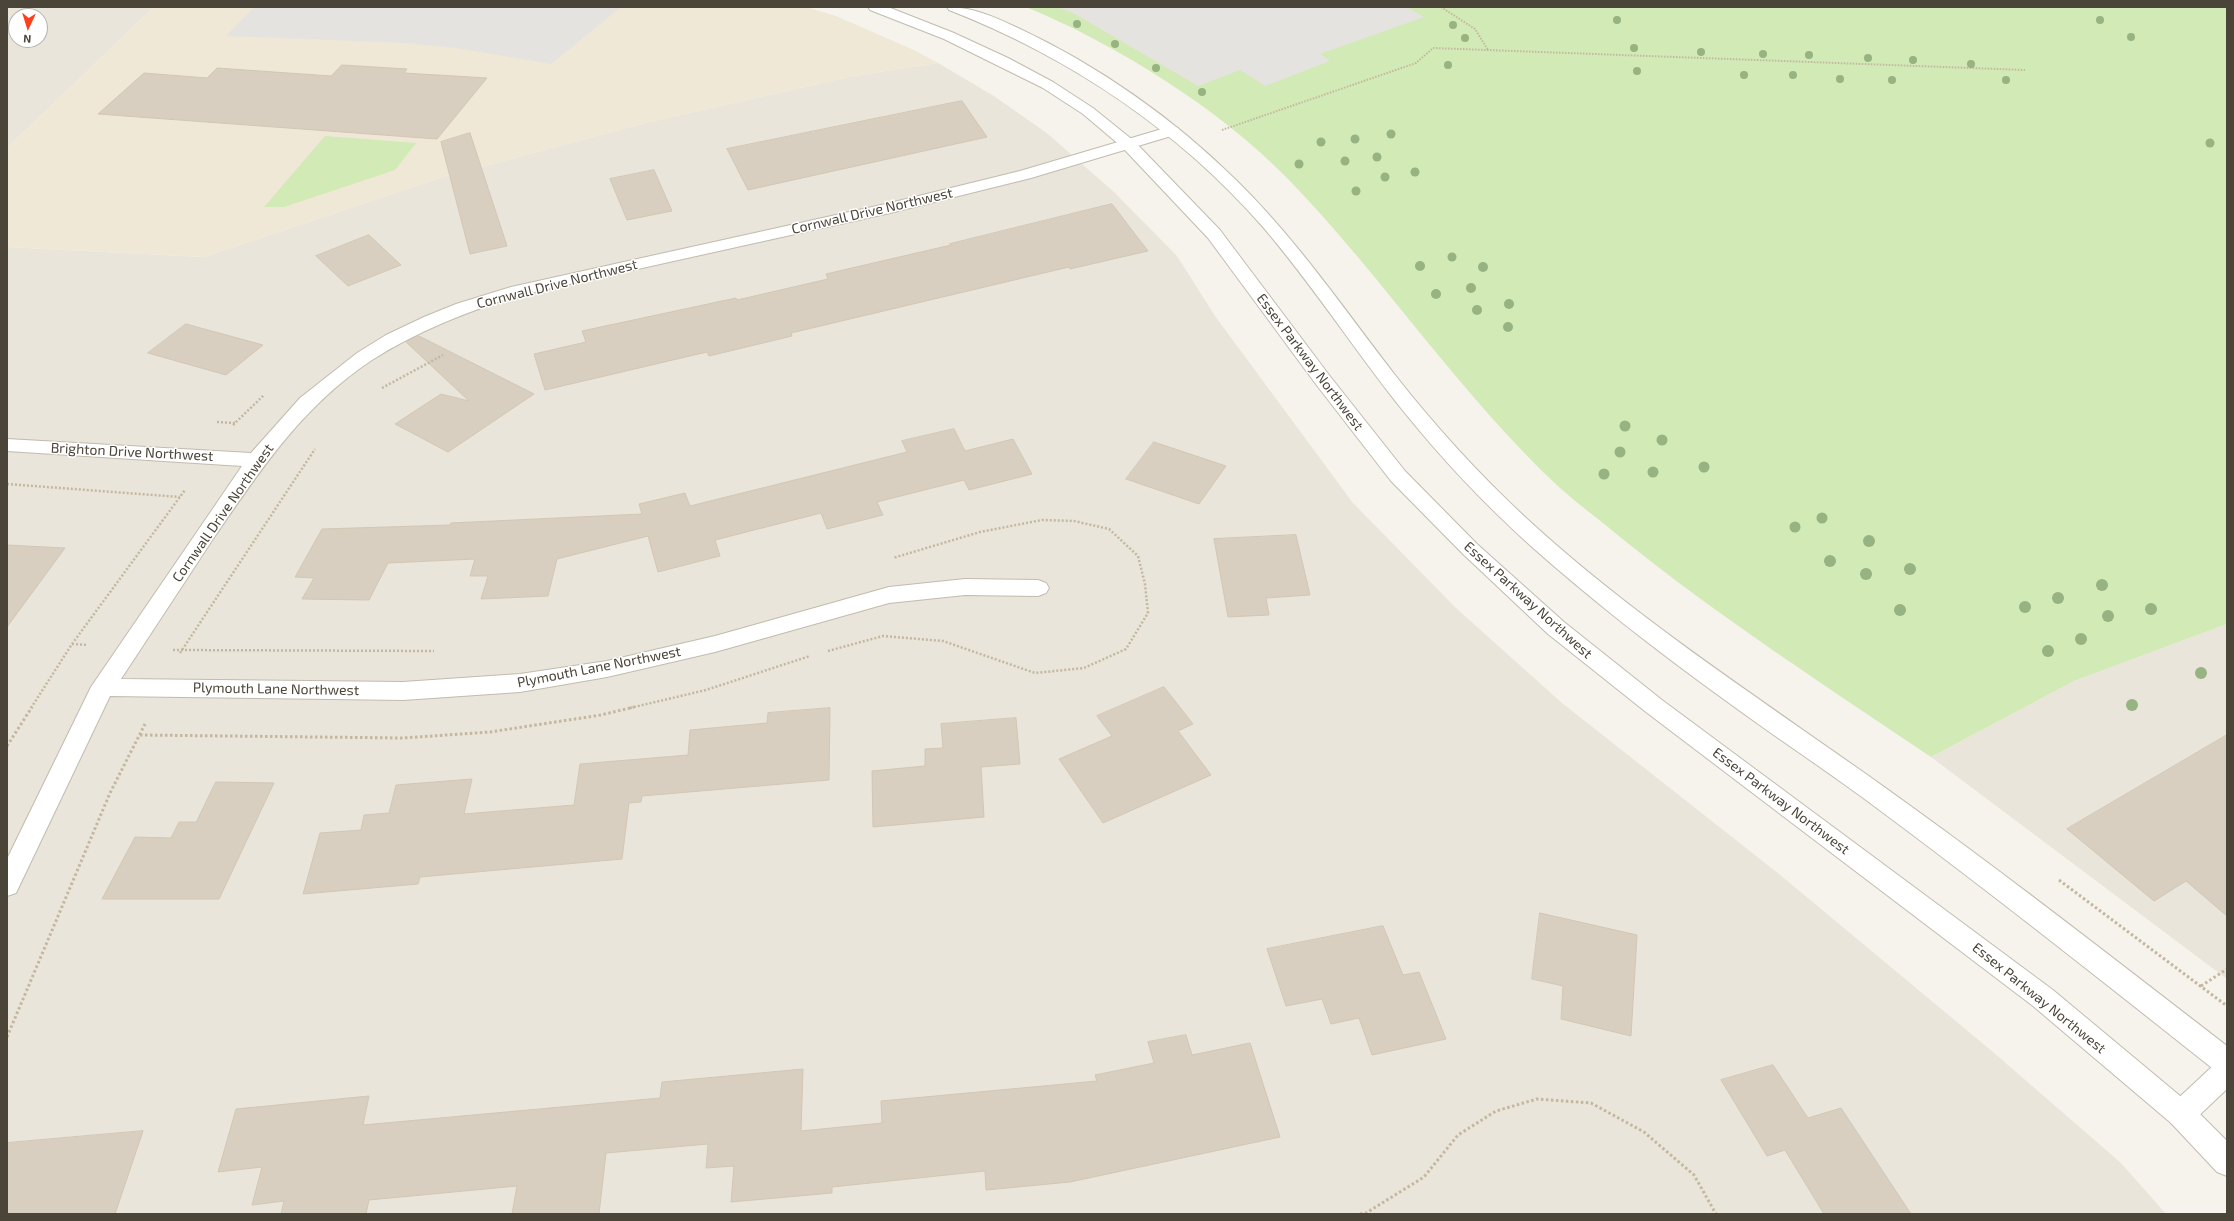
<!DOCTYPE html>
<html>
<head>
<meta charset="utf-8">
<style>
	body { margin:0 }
	#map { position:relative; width:2234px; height:1221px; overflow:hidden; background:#f6f3ec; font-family:"Exo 2",sans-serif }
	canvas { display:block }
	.frame { position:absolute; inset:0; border:8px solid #4b4439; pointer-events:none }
	.north { position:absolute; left:8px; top:8px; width:40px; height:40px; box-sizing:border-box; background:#fff; border:1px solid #b7b4b0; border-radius:50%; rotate:184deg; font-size:11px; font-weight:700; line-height:16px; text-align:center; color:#4b4439 }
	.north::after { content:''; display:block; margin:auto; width:14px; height:18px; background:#fc3f1d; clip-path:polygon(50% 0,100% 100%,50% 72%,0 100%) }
</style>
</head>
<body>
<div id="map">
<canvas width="2234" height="1221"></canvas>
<div class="frame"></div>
<div class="north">N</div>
</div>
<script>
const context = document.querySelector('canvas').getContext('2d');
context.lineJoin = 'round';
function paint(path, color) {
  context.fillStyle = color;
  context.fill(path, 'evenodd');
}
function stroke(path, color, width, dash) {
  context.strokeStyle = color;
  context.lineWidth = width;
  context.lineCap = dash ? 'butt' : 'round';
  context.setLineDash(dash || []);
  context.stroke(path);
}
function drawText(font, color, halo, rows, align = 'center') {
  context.font = font + ' "Exo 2",sans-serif';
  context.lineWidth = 3;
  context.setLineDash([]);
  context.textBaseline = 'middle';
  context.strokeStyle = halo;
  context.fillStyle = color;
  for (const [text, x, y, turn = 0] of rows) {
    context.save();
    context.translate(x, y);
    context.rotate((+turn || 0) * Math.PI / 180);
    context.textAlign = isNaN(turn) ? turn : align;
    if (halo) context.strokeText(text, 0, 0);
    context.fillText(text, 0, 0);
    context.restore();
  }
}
paint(new Path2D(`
	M 7,7 L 154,7 L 7,148 ZM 16,16 L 40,16 L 40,40 L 16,40 Z
	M 938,63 L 994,96 L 1048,134 L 1115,193 L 1177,256 L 1215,316 L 1353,503 L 1456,608 L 1562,703 L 1779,874 L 1993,1052 L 2121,1163 L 2166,1214 L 7,1214 L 7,247 L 204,257 L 440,178 L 645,123 L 853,76 Z
	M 2227,624 L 2227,979 L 1931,757 L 2074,681 Z`), '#eae5da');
paint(new Path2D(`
	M 154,7 L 806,7 L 836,16 L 914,50 L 938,63 L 853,76 L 645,123 L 440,178 L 204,257 L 7,247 L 7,148 Z`), '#efe8d6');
paint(new Path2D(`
	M 1026,7 L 2227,7 L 2227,624 L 2074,681 L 1931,757 C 1826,686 1719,617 1620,537 C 1600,520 1579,505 1560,488 C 1459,394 1384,278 1288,179 C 1220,109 1116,44 1026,7 Z
	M 325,136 L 416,143 L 395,170 L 284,207 L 264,207 Z`), '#d2eab5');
paint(new Path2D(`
	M 254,7 L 621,7 L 551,64 L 456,48 L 405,43 L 226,36 Z
	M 1058,7 L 1407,7 L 1424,17 L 1320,54 L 1330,61 L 1265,86 L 1240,70 L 1198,86 L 1075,14 Z`), '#e5e3e0');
const building = new Path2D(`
	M 342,65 L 407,69 L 404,73 L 487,78 L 437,139 L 98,114 L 144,73 L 207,78 L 217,68 L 331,76 Z
	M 962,101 L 987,137 L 748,190 L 727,149 Z
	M 470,133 L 507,246 L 470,254 L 441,142 Z
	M 654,170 L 672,211 L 627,220 L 610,179 Z
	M 1112,204 L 1148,251 L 1070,269 L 1069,267 L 791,333 L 792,336 L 709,356 L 707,352 L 545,390 L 534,354 L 586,342 L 582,331 L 736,298 L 737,300 L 828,279 L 826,274 L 951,245 L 950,244 Z
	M 369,235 L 401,265 L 348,286 L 316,256 Z
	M 186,324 L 263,345 L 226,375 L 148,353 Z
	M 419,336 L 534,394 L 448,452 L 395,424 L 441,394 L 469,401 L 406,342 Z
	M 954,429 L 965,451 L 1013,439 L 1032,474 L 969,490 L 964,480 L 877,502 L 883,515 L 827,529 L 821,513 L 715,540 L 720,556 L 658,572 L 648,536 L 557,559 L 548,596 L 481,599 L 488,576 L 470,576 L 475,559 L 388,563 L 369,600 L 302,599 L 314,578 L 295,577 L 322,529 L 450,525 L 451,523 L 642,514 L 639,504 L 685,493 L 690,506 L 907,452 L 902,441 Z
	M 1154,442 L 1226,466 L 1199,504 L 1126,479 Z
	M 1296,535 L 1310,595 L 1266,598 L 1269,615 L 1228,617 L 1214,539 Z
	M 7,545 L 65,548 L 7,627 Z
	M 1164,687 L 1193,724 L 1178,731 L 1211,775 L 1103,823 L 1059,759 L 1112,736 L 1097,716 Z
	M 830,708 L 829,780 L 642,796 L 641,802 L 629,803 L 622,859 L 420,877 L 418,884 L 303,894 L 320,833 L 361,830 L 364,815 L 389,813 L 396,785 L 472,779 L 464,814 L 574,805 L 580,764 L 688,755 L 690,730 L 767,723 L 768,713 Z
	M 1016,718 L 1020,764 L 981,767 L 984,817 L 873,827 L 872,771 L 925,766 L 925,749 L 943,748 L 941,724 Z
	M 2227,735 L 2227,916 L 2186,881 L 2154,901 L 2067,829 Z
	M 216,782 L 274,783 L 219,899 L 102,899 L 135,837 L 171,838 L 179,822 L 196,822 Z
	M 1540,913 L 1637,935 L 1631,1036 L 1561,1019 L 1563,986 L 1532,979 Z
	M 1383,926 L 1403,975 L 1419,972 L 1446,1039 L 1372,1055 L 1359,1018 L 1331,1024 L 1322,999 L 1286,1006 L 1267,949 Z
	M 1186,1035 L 1192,1055 L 1250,1043 L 1280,1137 L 1070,1182 L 986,1190 L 985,1171 L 832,1187 L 832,1193 L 731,1202 L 734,1166 L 706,1168 L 708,1144 L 606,1153 L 599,1214 L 512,1214 L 517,1186 L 369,1200 L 366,1214 L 281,1214 L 284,1201 L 252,1205 L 262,1167 L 218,1172 L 236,1109 L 369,1096 L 363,1125 L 660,1098 L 662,1082 L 803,1069 L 801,1131 L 882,1123 L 881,1101 L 1097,1081 L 1095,1075 L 1154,1063 L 1148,1042 Z
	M 1773,1065 L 1808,1118 L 1841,1108 L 1911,1214 L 1824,1214 L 1785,1150 L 1767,1156 L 1721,1080 Z
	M 143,1131 L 115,1214 L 7,1214 L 7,1143 Z`);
paint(building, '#d8cfc1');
stroke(building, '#d3c7b4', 1);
const minor = new Path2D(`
	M 1172,126 L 1178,128 L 1180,131 L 1178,134 L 1031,178 L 890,213 L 516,296 C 465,313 417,331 372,360 C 301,407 258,473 211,542 C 181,588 151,633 121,679 L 403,682 L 520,674 L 607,661 L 715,636 L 889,587 L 965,579 L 1038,580 L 1046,583 L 1049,588 L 1046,593 L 1038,596 L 965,595 L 889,603 L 715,652 L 607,677 L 520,692 L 403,700 L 110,696 L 16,893 L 7,896 L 7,859 L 91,687 L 242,466 L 7,451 L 7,439 L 251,453 L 300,398 L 357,353 L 386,335 L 424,317 L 456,304 L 511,287 L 890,203 L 1020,171 Z
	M 2227,1058 L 2227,1089 L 2191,1123 L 2181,1127 L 2171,1123 L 2167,1114 L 2171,1105 L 2217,1062 Z`);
const tertiary = new Path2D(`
	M 868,7 L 888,7 L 954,33 L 1008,58 L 1053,82 L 1093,108 L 1134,141 L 1220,230 L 1329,375 L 1405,471 L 1477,544 L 1564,622 L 1662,700 L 2053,990 L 2191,1105 L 2227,1141 L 2227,1176 L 2217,1172 L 2171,1123 L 2033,1006 L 1646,712 L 1548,634 L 1463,554 L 1391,481 L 1315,383 L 1208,238 L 1122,147 L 1083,114 L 1043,88 L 944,39 L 870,10 Z
	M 947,7 C 973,7 995,17 1018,28 C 1099,66 1173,118 1237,181 C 1297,240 1344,309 1395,375 C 1435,426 1478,473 1525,517 C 1630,614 1750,692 1866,774 C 1989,861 2108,954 2227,1046 L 2227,1076 L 2217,1072 C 2101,980 1985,888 1866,800 C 1821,767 1774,736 1729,703 C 1661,654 1595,603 1532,547 C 1484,504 1440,457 1400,407 C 1353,348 1312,284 1263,227 C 1177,129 1069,57 949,10 Z`);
stroke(minor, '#c2bbae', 2);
stroke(tertiary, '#c2bbae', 2);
stroke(new Path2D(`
	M 1441,7 L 1475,29 L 1488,50
	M 1222,130 L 1416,63 L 1433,48 L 2025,70`), '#c4b79f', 2, [1.5, 1.5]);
stroke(new Path2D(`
	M 382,388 L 443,355
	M 217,422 L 235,423
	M 233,425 L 264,395
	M 7,484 L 180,497
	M 72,644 L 88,645
	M 173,650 L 434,651
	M 828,651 L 883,636 L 943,641 L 1035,673 L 1084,668 L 1126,649 L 1148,613 L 1145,584 L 1138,556 L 1109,529 L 1074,521 L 1042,520 L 980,532 L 893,558
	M 180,653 L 315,449
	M 31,708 L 72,644 L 185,490
	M 630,708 L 706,690 L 810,656`), '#c4b79f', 2.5, [2, 2]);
stroke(new Path2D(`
	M 140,735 L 403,738 L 490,732 L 601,715 L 634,707
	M 7,746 L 32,707
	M 2059,880 L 2227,1006
	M 2201,986 L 2227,969
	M 7,1037 L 110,793 L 145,724
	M 1360,1214 L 1366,1213 L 1424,1177 L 1458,1135 L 1496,1111 L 1537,1099 L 1591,1103 L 1644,1132 L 1694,1175 L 1716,1214`), '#c4b79f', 3, [2.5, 2.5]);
paint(minor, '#fff');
paint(tertiary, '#fff');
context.fillStyle = '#97b381';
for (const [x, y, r] of [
	[1617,20,4],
	[2100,20,4],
	[1077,24,4],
	[1453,25,4],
	[2131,37,4],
	[1465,38,4],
	[1115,44,4],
	[1634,48,4],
	[1701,52,4],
	[1763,54,4],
	[1809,55,4],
	[1868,58,4],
	[1913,60,4],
	[1971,64,4],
	[1448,65,4],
	[1156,68,4],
	[1637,71,4],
	[1744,75,4],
	[1793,75,4],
	[1840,79,4],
	[1892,80,4],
	[2006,80,4],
	[1202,92,4],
	[1391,134,4.5],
	[1355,139,4.5],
	[1321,142,4.5],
	[2210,143,4.5],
	[1377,157,4.5],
	[1345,161,4.5],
	[1299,164,4.5],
	[1415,172,4.5],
	[1385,177,4.5],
	[1356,191,4.5],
	[1452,257,4.5],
	[1420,266,5],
	[1483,267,5],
	[1471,288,5],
	[1436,294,5],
	[1509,304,5],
	[1477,310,5],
	[1508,327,5],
	[1625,426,5.5],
	[1662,440,5.5],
	[1620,452,5.5],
	[1704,467,5.5],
	[1653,472,5.5],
	[1604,474,5.5],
	[1822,518,5.5],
	[1795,527,5.5],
	[1869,541,6],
	[1830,561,6],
	[1910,569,6],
	[1866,574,6],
	[2102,585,6],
	[2058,598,6],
	[2025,607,6],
	[2151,609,6],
	[1900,610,6],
	[2108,616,6],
	[2081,639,6],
	[2048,651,6],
	[2201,673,6],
	[2132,705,6]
]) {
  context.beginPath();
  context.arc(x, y, r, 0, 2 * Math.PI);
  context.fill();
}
drawText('14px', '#4b4439', '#fff', [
	["Cornwall Drive Northwest",872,211,-13],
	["Cornwall Drive Northwest",557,284,-14],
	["Essex Parkway Northwest",1310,362,53],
	["Brighton Drive Northwest",132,452,3],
	["Cornwall Drive Northwest",223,513,-55],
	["Essex Parkway Northwest",1528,600,42],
	["Plymouth Lane Northwest",599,667,-11],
	["Plymouth Lane Northwest",276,689,1],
	["Essex Parkway Northwest",1781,801,37],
	["Essex Parkway Northwest",2039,998,39]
]);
</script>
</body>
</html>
